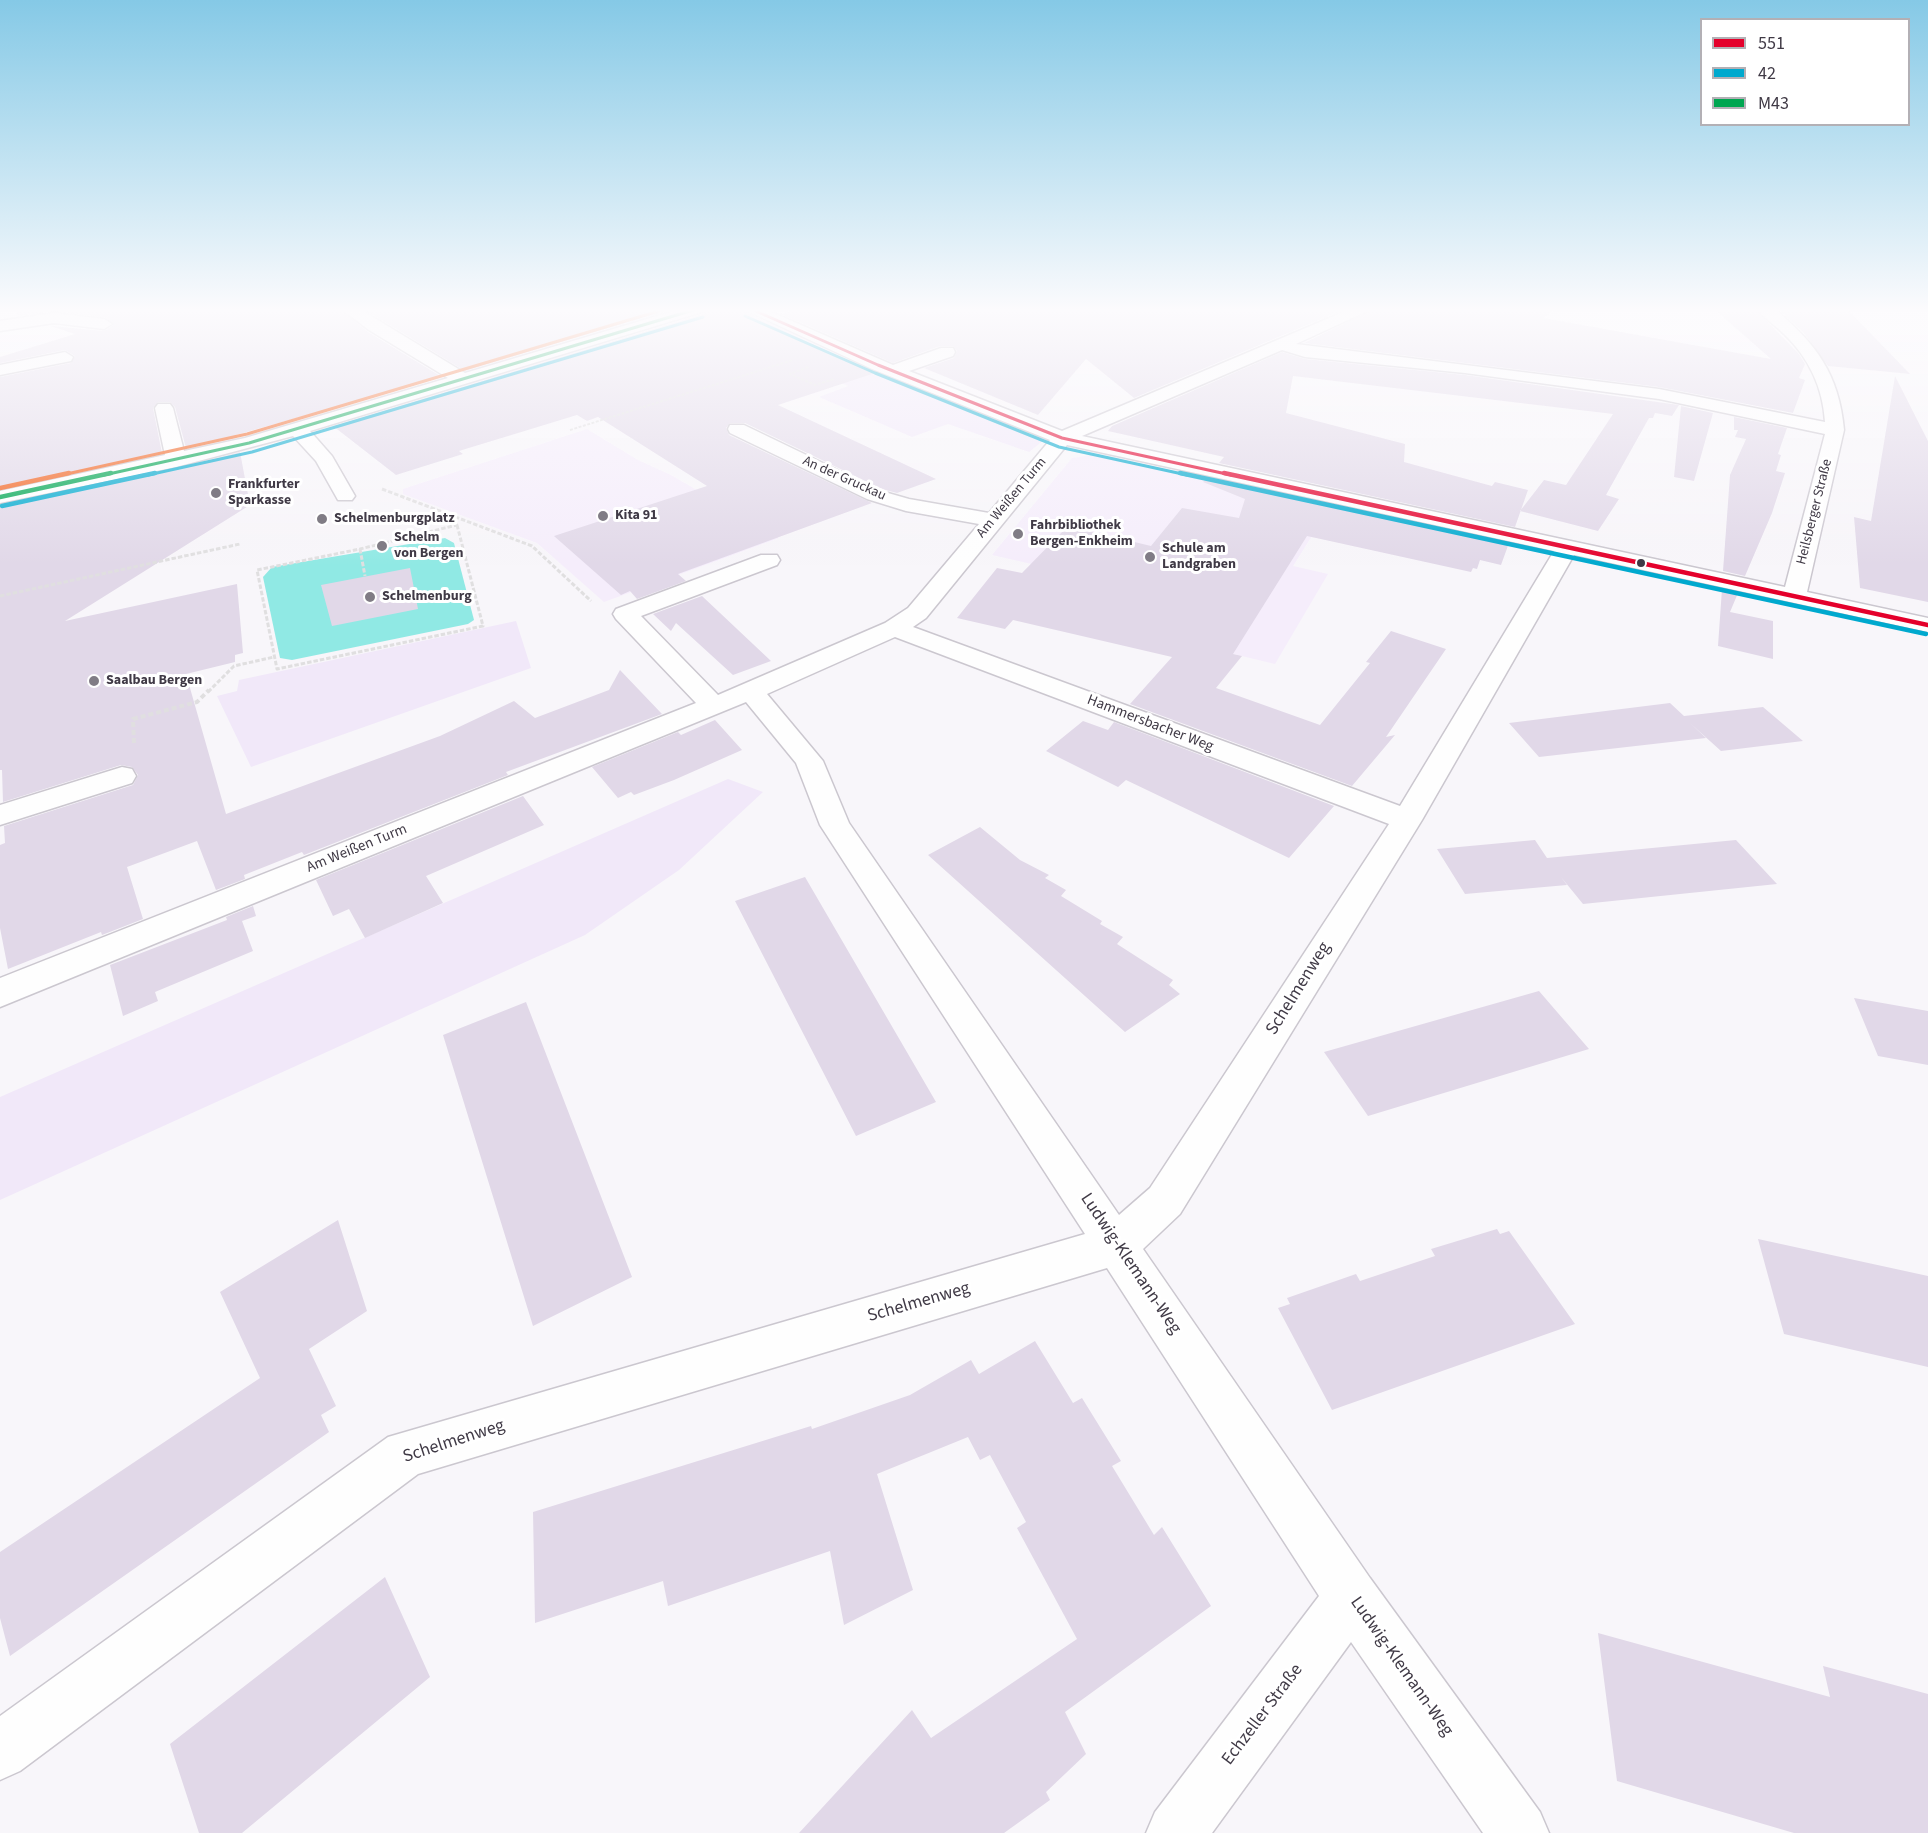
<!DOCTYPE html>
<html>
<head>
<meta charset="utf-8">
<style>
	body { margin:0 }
	#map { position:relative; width:1928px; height:1833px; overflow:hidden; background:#f8f6fa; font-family:"Source Sans 3",sans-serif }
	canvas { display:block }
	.legend { position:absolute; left:1700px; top:18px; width:210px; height:108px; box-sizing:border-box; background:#fff; border:2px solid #b3b0b5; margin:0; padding:8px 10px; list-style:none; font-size:18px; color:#403a46 }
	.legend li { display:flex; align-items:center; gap:12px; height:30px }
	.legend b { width:30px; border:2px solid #b3b0b5 }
</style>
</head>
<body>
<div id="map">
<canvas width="1928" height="1833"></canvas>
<ul class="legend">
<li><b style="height:8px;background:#e4002b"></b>551</li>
<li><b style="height:8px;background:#00a9ce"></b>42</li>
<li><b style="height:8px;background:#00a651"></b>M43</li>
</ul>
</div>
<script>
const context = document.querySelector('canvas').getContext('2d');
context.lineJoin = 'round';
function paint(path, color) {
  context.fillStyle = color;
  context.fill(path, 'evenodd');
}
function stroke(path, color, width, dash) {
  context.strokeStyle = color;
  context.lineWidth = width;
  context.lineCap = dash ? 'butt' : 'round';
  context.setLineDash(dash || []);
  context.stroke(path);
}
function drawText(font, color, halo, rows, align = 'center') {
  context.font = font + ' "Source Sans 3",sans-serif';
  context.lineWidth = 6;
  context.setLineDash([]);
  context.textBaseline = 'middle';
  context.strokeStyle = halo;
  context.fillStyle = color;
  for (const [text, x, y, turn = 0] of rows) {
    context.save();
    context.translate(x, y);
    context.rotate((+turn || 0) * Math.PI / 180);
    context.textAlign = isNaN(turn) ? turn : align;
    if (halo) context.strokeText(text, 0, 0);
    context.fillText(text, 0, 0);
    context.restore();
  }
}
paint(new Path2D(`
	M 587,429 L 638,460 L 671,475 L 779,538 L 604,602 L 537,543 L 403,494 L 403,489 Z
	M 1097,454 L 1331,506 L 1293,566 L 1328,574 L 1275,664 L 1109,624 L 1133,587 L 992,555 L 1072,458 Z`), '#f5edfb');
paint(new Path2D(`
	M 746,312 L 910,388 L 1044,440 L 1029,452 L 948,424 L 912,437 L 819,397 L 848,386 L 704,318 Z
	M 516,621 L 531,668 L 251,767 L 217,696 L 237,691 L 239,680 Z
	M 728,779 L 763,792 L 679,870 L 585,935 L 0,1200 L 0,1097 Z`), '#f1e8f9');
paint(new Path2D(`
	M 445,538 L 454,543 L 474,620 L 468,624 L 292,660 L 280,658 L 263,577 L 272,567 Z`), '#90e9e4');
paint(new Path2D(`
	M 18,308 L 338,308 L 368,332 L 442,377 L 236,435 L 237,438 L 186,448 L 175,407 L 170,402 L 158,402 L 153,408 L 162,453 L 0,489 L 0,377 L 71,363 L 75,356 L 65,350 L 0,363 L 0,357 L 75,334 L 51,326 L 104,331 L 114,325 L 104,317 L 54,311 L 21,316 L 17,314 Z
	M 362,308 L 676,308 L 465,371 Z
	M 710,308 L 739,308 L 751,315 L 752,322 L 760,320 L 875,373 L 778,405 L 936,479 L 897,493 L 882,489 L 745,423 L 730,423 L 726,428 L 729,435 L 872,503 L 678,574 L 686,581 L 637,599 L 630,591 L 621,595 L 554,536 L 707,486 L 598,417 L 587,421 L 577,415 L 459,451 L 463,454 L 396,475 L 333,426 L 706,313 Z
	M 801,308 L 1347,308 L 1134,398 L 1086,359 L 1038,415 L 924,368 L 954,358 L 957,351 L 953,346 L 940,346 L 893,363 L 781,314 Z
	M 1376,308 L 1557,308 L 1543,318 L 1771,359 L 1713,308 L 1754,308 L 1799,354 L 1805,364 L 1799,378 L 1805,380 L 1793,413 L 1659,387 L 1304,343 Z
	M 1777,308 L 1848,310 L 1910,374 L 1828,366 L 1803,332 Z
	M 1282,352 L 1305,359 L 1465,375 L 1679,405 L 1672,416 L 1655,413 L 1653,418 L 1649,418 L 1606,495 L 1619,499 L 1598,531 L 1520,511 L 1544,480 L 1566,485 L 1613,414 L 1293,376 L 1286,413 L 1405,444 L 1404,462 L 1492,486 L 1495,482 L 1528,490 L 1515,527 L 1219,463 L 1224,457 L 1108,431 L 1112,426 Z
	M 1895,376 L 1928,441 L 1928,602 L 1860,588 L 1854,517 L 1871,521 Z
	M 1681,406 L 1713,413 L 1694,481 L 1674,477 Z
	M 1734,417 L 1787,428 L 1778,454 L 1781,455 L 1776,471 L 1785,473 L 1772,513 L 1745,576 L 1723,571 L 1730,475 L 1746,439 L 1735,437 L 1738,430 L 1734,430 Z
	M 240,452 L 250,505 L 65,621 L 237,584 L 243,653 L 235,655 L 235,662 L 186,674 L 226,814 L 440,736 L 514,701 L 535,718 L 609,690 L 620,670 L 662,714 L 506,772 L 508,775 L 304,855 L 302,852 L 244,875 L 245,879 L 216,890 L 197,841 L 127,867 L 143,919 L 102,935 L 101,932 L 8,969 L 0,928 L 0,845 L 5,843 L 4,826 L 133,785 L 138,775 L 132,767 L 121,765 L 3,802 L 2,770 L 0,770 L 0,505 L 176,469 Z
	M 1207,478 L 1509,543 L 1501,565 L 1480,560 L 1477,569 L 1473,568 L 1471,572 L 1307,536 L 1233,654 L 1242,656 L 1216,688 L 1320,725 L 1370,663 L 1366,662 L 1391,631 L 1446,649 L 1386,737 L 1395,735 L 1352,786 L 1130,704 L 1172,657 L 1013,620 L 1005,629 L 957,618 L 997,568 L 1022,573 L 1068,526 L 1151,546 L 1182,508 L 1239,518 L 1245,499 L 1203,482 Z
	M 410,568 L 418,609 L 332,626 L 321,585 Z
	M 1722,589 L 1738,593 L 1730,612 L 1773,621 L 1773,659 L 1718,646 Z
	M 702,596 L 771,661 L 733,675 L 676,623 L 671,631 L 653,614 Z
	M 1670,703 L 1684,716 L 1763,707 L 1803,741 L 1721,751 L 1690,723 L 1706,738 L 1539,757 L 1509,723 Z
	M 715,720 L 742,750 L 674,780 L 634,795 L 631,792 L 618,798 L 592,767 L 678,732 L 681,735 Z
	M 1083,721 L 1108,730 L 1114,722 L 1334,806 L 1289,858 L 1126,780 L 1118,787 L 1046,751 Z
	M 523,796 L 544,825 L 426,876 L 443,903 L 365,938 L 349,909 L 333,916 L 316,880 Z
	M 980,827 L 1020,860 L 1049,875 L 1045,878 L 1066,890 L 1061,896 L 1102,921 L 1100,924 L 1123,937 L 1117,944 L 1173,980 L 1169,985 L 1180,994 L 1125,1032 L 928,855 Z
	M 1535,840 L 1547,858 L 1736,840 L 1777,884 L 1583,904 L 1561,877 L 1567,885 L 1465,894 L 1437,849 Z
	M 805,877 L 936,1102 L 856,1136 L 735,901 Z
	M 253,906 L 256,916 L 242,921 L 253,951 L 155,992 L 158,1001 L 123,1016 L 110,965 L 227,920 L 226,917 Z
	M 1539,991 L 1589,1049 L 1368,1116 L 1324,1052 Z
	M 1854,998 L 1928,1011 L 1928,1065 L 1878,1056 Z
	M 526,1002 L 632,1277 L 533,1326 L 443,1035 Z
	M 338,1220 L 367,1311 L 309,1349 L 336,1406 L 321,1415 L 329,1432 L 10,1656 L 0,1618 L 0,1552 L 260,1378 L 220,1292 Z
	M 1497,1229 L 1500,1234 L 1509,1231 L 1575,1324 L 1332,1410 L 1278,1308 L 1290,1304 L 1287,1298 L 1356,1274 L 1360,1281 L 1435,1256 L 1431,1249 Z
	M 1758,1239 L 1928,1276 L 1928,1367 L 1784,1334 Z
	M 1035,1341 L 1073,1403 L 1082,1398 L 1121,1461 L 1112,1466 L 1154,1535 L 1162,1527 L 1211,1606 L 1065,1712 L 1086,1754 L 1046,1792 L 1050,1800 L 1004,1833 L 799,1833 L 912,1710 L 931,1738 L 1077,1639 L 1017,1528 L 1026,1522 L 990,1455 L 980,1460 L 968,1437 L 877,1474 L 913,1590 L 844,1625 L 830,1551 L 668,1606 L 663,1581 L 535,1623 L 533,1512 L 811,1426 L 812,1429 L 910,1395 L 971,1360 L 979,1374 Z
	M 385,1577 L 430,1677 L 242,1833 L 199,1833 L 170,1744 Z
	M 1598,1633 L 1830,1697 L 1823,1666 L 1928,1694 L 1928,1833 L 1794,1833 L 1617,1781 Z`), '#e1d8e8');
const minor = new Path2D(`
	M 340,308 L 358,308 L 465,373 L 684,308 L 708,308 L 705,311 L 310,431 L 332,456 L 355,496 L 352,500 L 338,500 L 316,461 L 293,436 L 176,467 L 0,503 L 0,491 L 165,455 L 155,408 L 158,404 L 170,404 L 173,408 L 184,451 L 245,438 L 448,378 L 369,330 Z
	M 741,308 L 762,308 L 893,365 L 941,348 L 953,348 L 955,352 L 953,356 L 909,371 L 1062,431 L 1353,308 L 1374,308 L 1296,344 L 1659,389 L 1825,422 C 1823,388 1809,358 1784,334 C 1775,325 1764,318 1756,308 L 1773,308 C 1816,343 1839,374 1844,430 L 1807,592 L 1928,618 L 1928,632 L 1574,555 L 1422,820 L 1180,1214 L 1143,1249 L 1370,1578 L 1540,1812 L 1549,1833 L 1483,1833 L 1351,1642 L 1212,1833 L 1146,1833 L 1155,1812 L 1319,1596 L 1107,1268 L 418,1474 L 20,1771 L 0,1780 L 0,1716 L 388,1437 L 1085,1234 L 820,825 L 796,763 L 746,702 L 0,1007 L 0,978 L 696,703 L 616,619 L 613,614 L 616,609 L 761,555 L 777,555 L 780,560 L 777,565 L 641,616 L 718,695 L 885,623 L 908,608 L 979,524 L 906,511 L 867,499 L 730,433 L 728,429 L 730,425 L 744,425 L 881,491 L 909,499 L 989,513 L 1050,440 L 872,369 ZM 1282,350 L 1305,357 L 1465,373 L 1659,399 L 1825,434 L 1785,587 L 1082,436 ZM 1067,445 L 1554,551 L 1400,806 L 913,627 L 926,618 ZM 895,637 L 1389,824 L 1150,1188 L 1119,1215 L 849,823 L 823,761 L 767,694 Z
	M 54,313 L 104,319 L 112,324 L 104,329 L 54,323 L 0,331 L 0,321 Z
	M 65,352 L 73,357 L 71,361 L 0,375 L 0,365 Z
	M 122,767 L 132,769 L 136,776 L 132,783 L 0,825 L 0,805 Z`);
stroke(minor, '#cbc7cf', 3);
stroke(new Path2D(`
	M 808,367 L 790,374 L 815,385 L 834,379
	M 570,430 L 793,360`), '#e0dfe0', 2, [3, 1.5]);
stroke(new Path2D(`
	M 382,489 L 532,546 L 591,601
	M 457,525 L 483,626 L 277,669 L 257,570 L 360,549 Z
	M 360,549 L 365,576
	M 0,596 L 240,544
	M 208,692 L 234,666 L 274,657`), '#e0dfe0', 3, [4.5, 2]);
stroke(new Path2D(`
	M 134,743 L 133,719 L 197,702 L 209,690`), '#e0dfe0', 4, [5, 3]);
paint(minor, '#fefefe');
stroke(new Path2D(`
	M 749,308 L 878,365 L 1062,438 L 1231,475`), '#e4002b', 3);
stroke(new Path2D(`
	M 1224,473 L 1928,625`), '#e4002b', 4.5);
stroke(new Path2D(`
	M 745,316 L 875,373 L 1059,447 L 1187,475
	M 148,475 L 252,452 L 703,317`), '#00a9ce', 3);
stroke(new Path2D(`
	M 1180,473 L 1926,634
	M 2,506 L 155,473`), '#00a9ce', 4.5);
stroke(new Path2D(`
	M 104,475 L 249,443 L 700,308`), '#00a651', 3);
stroke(new Path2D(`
	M 0,497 L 111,473`), '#00a651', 4.5);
stroke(new Path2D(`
	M 62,475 L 247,434 L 669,308`), '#f26522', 3);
stroke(new Path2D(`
	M 0,488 L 69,473`), '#f26522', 4.5);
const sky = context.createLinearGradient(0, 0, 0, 565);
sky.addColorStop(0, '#85c9e6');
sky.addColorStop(0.55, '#fcfbfd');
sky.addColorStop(1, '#fcfbfd00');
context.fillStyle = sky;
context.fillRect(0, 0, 1928, 565);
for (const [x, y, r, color] of [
	[216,493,6,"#807c85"],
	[603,516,6,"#807c85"],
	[322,519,6,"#807c85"],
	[1018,534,6,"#807c85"],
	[382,546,6,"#807c85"],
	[1150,557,6,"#807c85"],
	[1641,563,5,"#403a46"],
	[370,597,6,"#807c85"],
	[94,681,6,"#807c85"]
]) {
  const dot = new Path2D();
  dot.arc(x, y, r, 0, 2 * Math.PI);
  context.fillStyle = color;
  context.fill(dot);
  stroke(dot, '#fff', 2);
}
drawText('14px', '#403a46', '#fff', [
	["An der Gruckau",844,479,24],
	["Am Weißen Turm",1012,498,-50],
	["Heilsberger Straße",1815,512,-76]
]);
drawText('bold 14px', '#403a46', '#fff', [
	["Frankfurter",228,485],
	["Sparkasse",228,501],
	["Kita 91",615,516],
	["Schelmenburgplatz",334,519],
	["Fahrbibliothek",1030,526],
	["Bergen-Enkheim",1030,542],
	["Schelm",394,538],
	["von Bergen",394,554],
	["Schule am",1162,549],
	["Landgraben",1162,565],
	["Schelmenburg",382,597],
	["Saalbau Bergen",106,681]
], 'left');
drawText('15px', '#403a46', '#fff', [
	["Hammersbacher Weg",1150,724,21],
	["Am Weißen Turm",357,849,-22]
]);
drawText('18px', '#403a46', '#fff', [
	["Schelmenweg",1299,989,-58],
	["Ludwig-Klemann-Weg",1130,1264,56],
	["Schelmenweg",919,1303,-16],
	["Schelmenweg",454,1442,-18],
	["Ludwig-Klemann-Weg",1401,1667,55],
	["Echzeller Straße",1263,1715,-53]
]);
</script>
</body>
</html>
